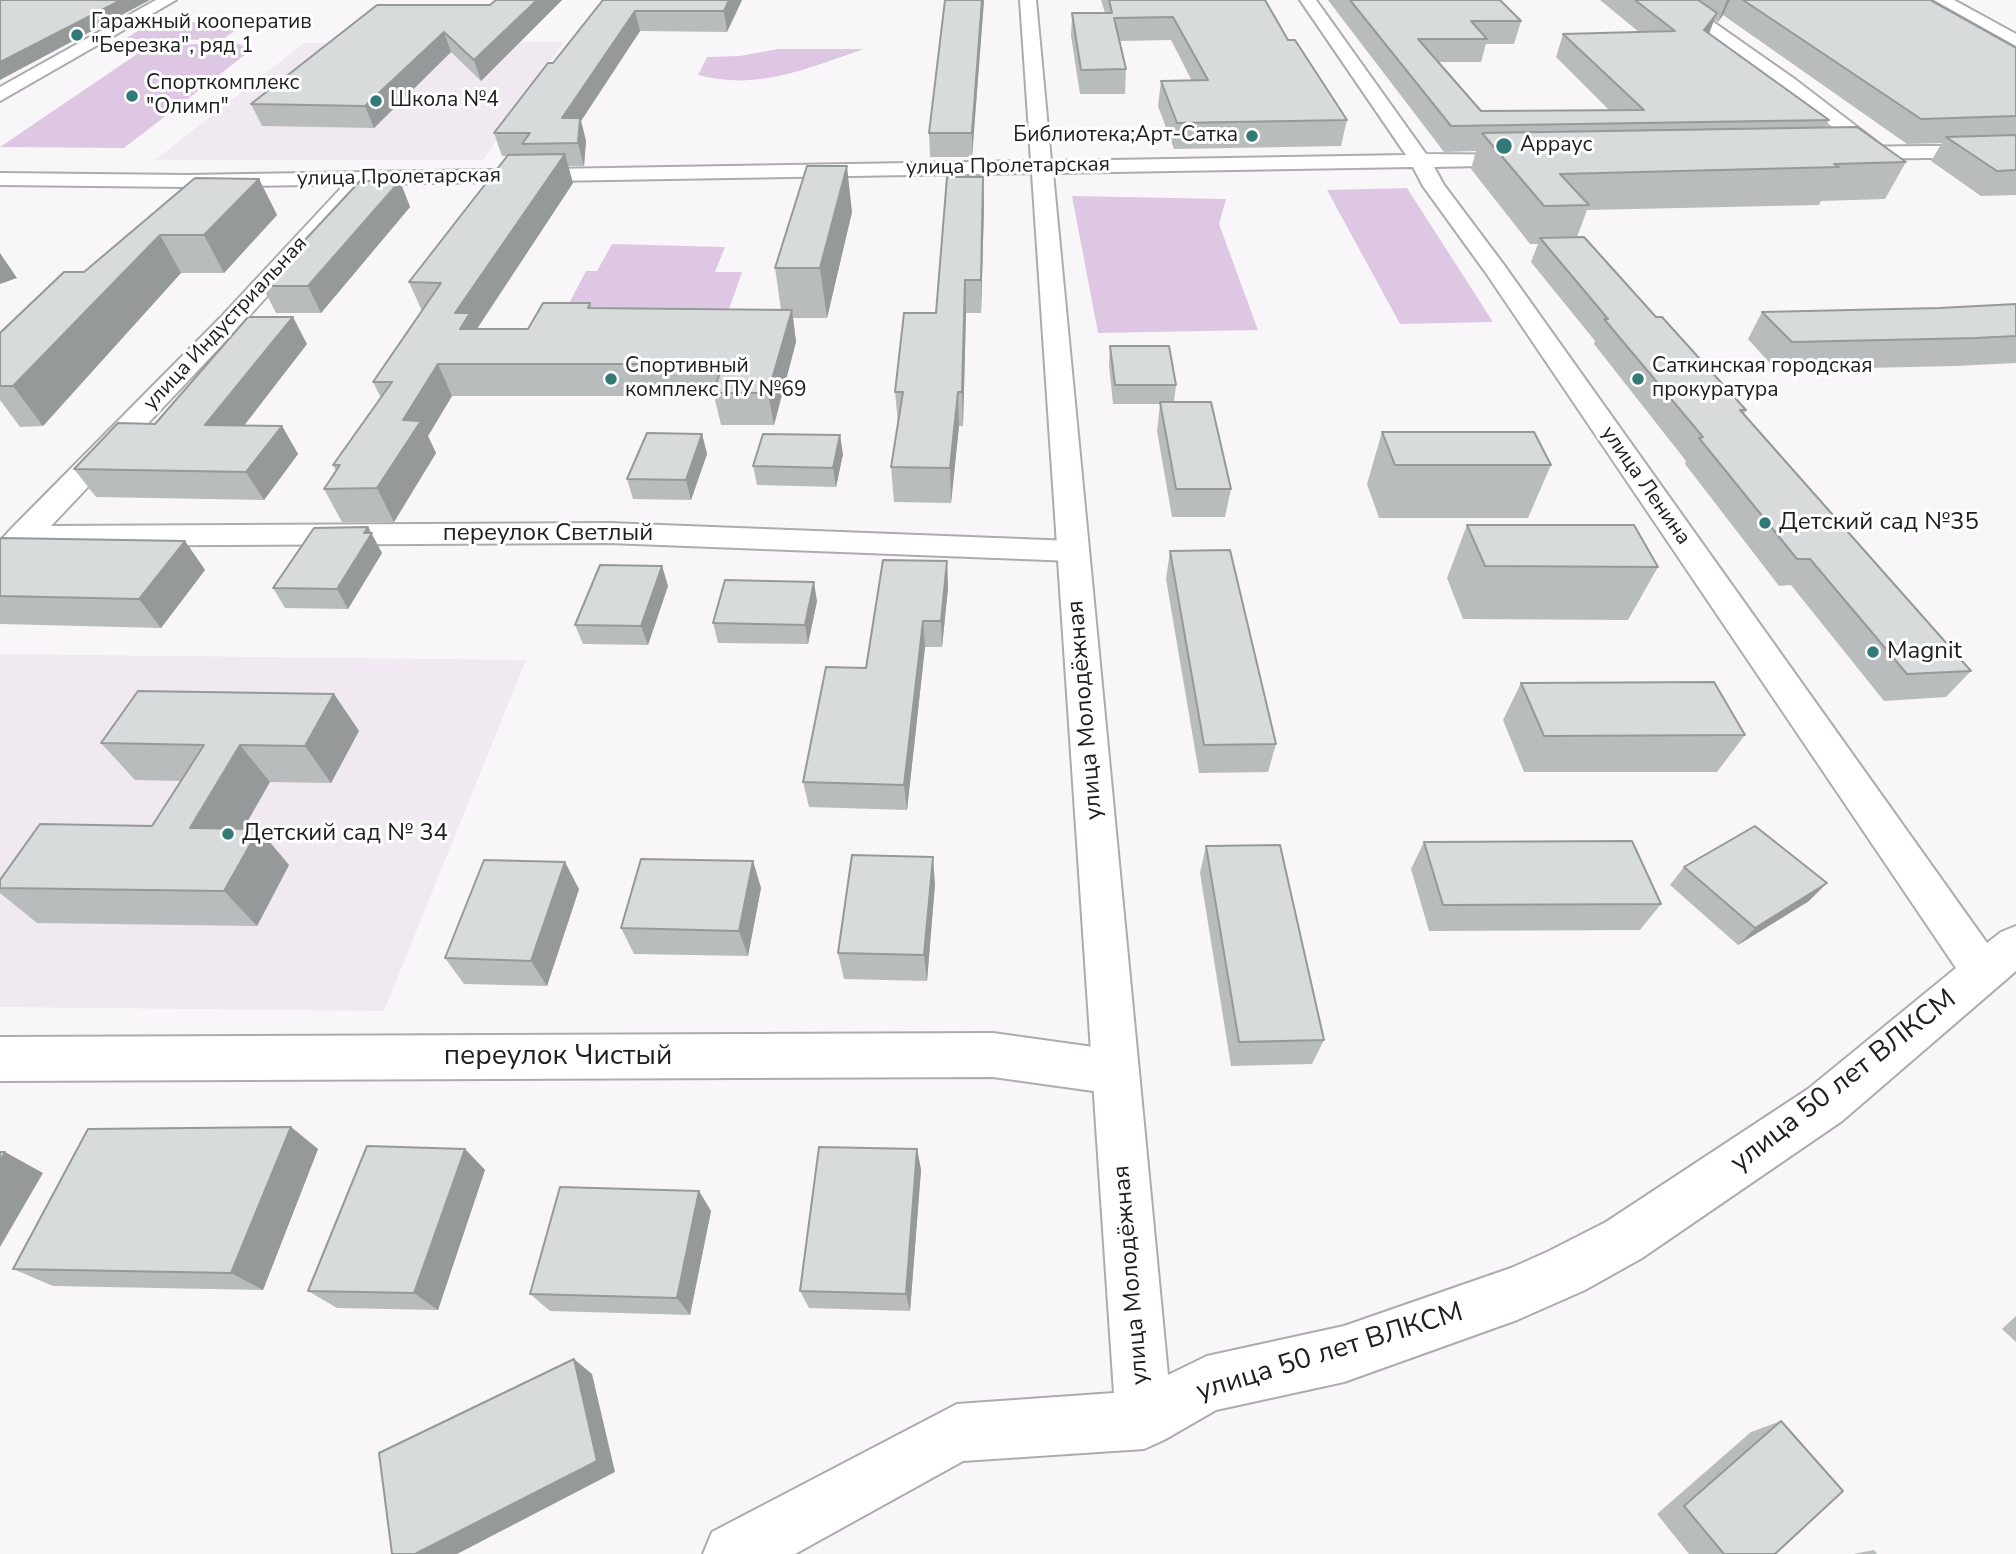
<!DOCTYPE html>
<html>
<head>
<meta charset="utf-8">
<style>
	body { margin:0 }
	canvas { display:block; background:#f9f6f9 }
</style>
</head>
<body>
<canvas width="2016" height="1554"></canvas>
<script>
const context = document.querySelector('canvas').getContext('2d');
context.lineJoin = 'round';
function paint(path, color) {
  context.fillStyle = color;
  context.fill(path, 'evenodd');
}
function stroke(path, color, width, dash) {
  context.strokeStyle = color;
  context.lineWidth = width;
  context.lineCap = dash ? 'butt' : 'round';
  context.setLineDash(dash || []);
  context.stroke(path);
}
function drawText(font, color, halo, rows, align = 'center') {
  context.font = font + ' "Nunito Sans",sans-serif';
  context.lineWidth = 6;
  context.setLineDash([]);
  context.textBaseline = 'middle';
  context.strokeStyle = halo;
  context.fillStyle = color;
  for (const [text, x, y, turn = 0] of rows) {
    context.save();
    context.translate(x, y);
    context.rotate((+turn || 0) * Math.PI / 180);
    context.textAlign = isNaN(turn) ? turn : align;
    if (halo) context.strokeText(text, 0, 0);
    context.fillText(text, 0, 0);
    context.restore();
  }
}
paint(new Path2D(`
	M 564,42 L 483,160 L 155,160 L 304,43 Z
	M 0,654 L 526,660 L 384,1011 L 0,1007 Z`), '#f0e9f1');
paint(new Path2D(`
	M 152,22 L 247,22 L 222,40 L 125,39 Z
	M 181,44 L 240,44 L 250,51 L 124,148 L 0,147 L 143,50 Z
	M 778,49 L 864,49 C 808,68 758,91 698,75 L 707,57 L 740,56 Z
	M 1407,188 L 1493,322 L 1400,324 L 1327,190 Z
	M 1072,196 L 1226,199 L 1219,224 L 1258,330 L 1098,333 Z
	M 612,244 L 725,247 L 715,272 L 742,272 L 728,312 L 565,311 L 586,271 L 597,271 Z`), '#dec7e2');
const minor = new Path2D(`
	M 156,0 L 176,0 L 0,101 L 0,87 Z
	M 1664,0 L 1682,0 L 1796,80 L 1886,149 L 1889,153 L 1886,157 L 1872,157 Z
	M 1934,0 L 1954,0 L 2016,34 L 2016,46 Z
	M 350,186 L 358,187 L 361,192 L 358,197 L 238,328 L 51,526 L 609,523 L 1073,541 L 1084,544 L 1089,551 L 1084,558 L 1073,561 L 609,543 L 32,546 L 11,567 L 0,570 L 0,541 L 11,529 L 220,318 L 342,187 Z
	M 993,1033 L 1115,1050 L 1132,1056 L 1139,1072 L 1132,1088 L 1115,1094 L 993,1077 L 0,1081 L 0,1037 Z`);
const major = new Path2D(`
	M 1020,0 L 1036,0 L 1051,161 L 1406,155 L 1300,0 L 1316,0 L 1426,154 L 1534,155 L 1537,159 L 1534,163 L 1527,165 L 1434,167 L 1444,185 L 1504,265 L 1987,943 L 2001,932 L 2016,926 L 2016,971 L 1842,1121 L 1642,1258 L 1585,1290 L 1517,1320 L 1344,1382 L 1216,1410 L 1164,1440 L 1144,1449 L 963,1461 L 795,1554 L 703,1554 L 712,1532 L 957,1404 L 1114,1393 L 1032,173 L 187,187 L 0,185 L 0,173 L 187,175 L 1031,161 ZM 1413,167 L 1423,186 L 1486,273 L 1956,968 L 1808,1089 L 1606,1222 L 1547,1252 L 1511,1268 L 1344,1326 L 1207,1356 L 1168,1375 L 1053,173 Z
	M 2016,145 L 2016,157 L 1840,159 L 1833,157 L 1830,153 L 1833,149 L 1840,147 Z`);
stroke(minor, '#aeabae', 4);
stroke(major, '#aeabae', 4);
paint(minor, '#fff');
paint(major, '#fff');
paint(new Path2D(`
	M 496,0 L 562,0 L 481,81 L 451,52 L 374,128 L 262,126 L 251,104 L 490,5 Z
	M 603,0 L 742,0 L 727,32 L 640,31 L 581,121 L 586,141 L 584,166 L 568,166 L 573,183 L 477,329 L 528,329 L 590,303 L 592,308 L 781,310 L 775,268 L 852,212 L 827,318 L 793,318 L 796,342 L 774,425 L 721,425 L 714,396 L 452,396 L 428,436 L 436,453 L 394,522 L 342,522 L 324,489 L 336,471 L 333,465 L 381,398 L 373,382 L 422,311 L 409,282 L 507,156 L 502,156 L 494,133 L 553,63 Z
	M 945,0 L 984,0 L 972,157 L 930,157 L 929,133 Z
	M 1101,0 L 1265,0 L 1288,40 L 1347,120 L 1341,146 L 1174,149 L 1158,106 L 1161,81 L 1192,81 L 1171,40 L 1120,41 L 1126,69 L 1125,94 L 1080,94 L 1071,36 L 1072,13 L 1105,13 Z
	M 1328,0 L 1500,0 L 1521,21 L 1514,44 L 1486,44 L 1481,62 L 1439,62 L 1481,111 L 1609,110 L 1556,57 L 1563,34 L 1639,32 L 1600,0 L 1930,0 L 2016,48 L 2016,195 L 1981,196 L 1931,161 L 1942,143 L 1907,144 L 1723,15 L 1718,22 L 1714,20 L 1709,34 L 1829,120 L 1826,127 L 1906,162 L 1885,199 L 1821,201 L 1819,205 L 1587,210 L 1577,237 L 1656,317 L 1746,410 L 1744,414 L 1971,671 L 1946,697 L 1884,701 L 1791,585 L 1779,586 L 1685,464 L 1686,461 L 1594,344 L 1595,341 L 1531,262 L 1538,244 L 1530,244 L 1471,169 L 1476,151 L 1444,152 Z
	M 983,177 L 984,207 L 981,313 L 966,313 L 963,426 L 959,426 L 951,503 L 894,502 L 891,467 L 898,424 L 895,392 L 936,313 Z
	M 259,179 L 277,215 L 224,273 L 181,273 L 43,426 L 20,427 L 0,400 L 0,333 L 84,272 Z
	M 400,181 L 410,207 L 321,313 L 276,313 L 262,286 Z
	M 2016,304 L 2016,363 L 1956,366 L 1776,370 L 1748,339 L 1762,312 L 1939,308 Z
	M 307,344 L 244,425 L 282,426 L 298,454 L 264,500 L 96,497 L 74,469 L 155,424 Z
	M 1110,346 L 1176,385 L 1174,402 L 1231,489 L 1225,517 L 1172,517 L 1157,431 L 1160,404 L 1113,404 L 1109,365 Z
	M 1382,432 L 1551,465 L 1528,518 L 1379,518 L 1367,484 Z
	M 702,434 L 707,454 L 691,500 L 633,499 L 627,479 Z
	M 843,454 L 836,487 L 757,485 L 753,466 Z
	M 1467,525 L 1658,567 L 1628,620 L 1463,619 L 1447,578 Z
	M 368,527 L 382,553 L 348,609 L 285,608 L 273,588 Z
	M 0,539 L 185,541 L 205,570 L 161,628 L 0,624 Z
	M 1170,551 L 1276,744 L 1268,772 L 1199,773 L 1166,579 Z
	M 947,561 L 948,588 L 942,647 L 925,647 L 907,810 L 809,807 L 803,782 L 866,668 Z
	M 662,566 L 668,586 L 648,645 L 583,644 L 575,625 Z
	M 817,601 L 808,644 L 718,643 L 713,623 Z
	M 1521,683 L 1745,735 L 1717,772 L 1524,772 L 1503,720 Z
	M 334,694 L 359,731 L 331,783 L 270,782 L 243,829 L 289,865 L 257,926 L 37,923 L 0,893 L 0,880 L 152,826 L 181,781 L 135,780 L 101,743 Z
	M 1424,842 L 1661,904 L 1640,930 L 1429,931 L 1411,869 Z
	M 1206,846 L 1324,1040 L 1312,1064 L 1231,1066 L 1200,873 Z
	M 753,861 L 761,888 L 748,956 L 634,954 L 621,928 Z
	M 1684,867 L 1809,901 L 1738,945 L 1670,885 Z
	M 935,884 L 927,981 L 844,979 L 838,953 Z
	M 579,889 L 547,986 L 464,984 L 445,958 Z
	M 291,1127 L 318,1149 L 263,1290 L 53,1286 L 13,1269 Z
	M 465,1149 L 485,1170 L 438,1310 L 337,1308 L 308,1291 Z
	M 917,1149 L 921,1170 L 910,1311 L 809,1308 L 800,1291 Z
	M 699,1191 L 711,1211 L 690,1315 L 550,1311 L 530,1294 Z
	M 2016,1316 L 2016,1342 L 2002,1329 Z
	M 1781,1421 L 1775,1554 L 1689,1554 L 1657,1514 L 1751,1432 Z
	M 1874,1550 L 1877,1554 L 1853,1554 Z`), '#b9bcbc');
paint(new Path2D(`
	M 121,0 L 150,0 L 0,80 L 0,62 Z
	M 537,0 L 562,0 L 481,81 L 474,60 Z
	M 729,0 L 742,0 L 727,32 L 724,11 Z
	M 982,0 L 984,0 L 972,157 L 972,133 Z
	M 1727,0 L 1730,0 L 1723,15 L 1718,22 Z
	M 635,11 L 640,31 L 581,121 L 586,141 L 584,166 L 578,143 L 562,118 Z
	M 1717,13 L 1708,36 L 1704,30 Z
	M 444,32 L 451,52 L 374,128 L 365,106 Z
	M 565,154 L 573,183 L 476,330 L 472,361 L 455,313 Z
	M 847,166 L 852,212 L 827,318 L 820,268 Z
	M 983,177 L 984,207 L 981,313 L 981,280 Z
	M 259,179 L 277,215 L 224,273 L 204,235 Z
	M 400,181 L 410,207 L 321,313 L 308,286 Z
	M 160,235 L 181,273 L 43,426 L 13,386 Z
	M 0,253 L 17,278 L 0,284 Z
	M 965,280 L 966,313 L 963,426 L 962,392 Z
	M 792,310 L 796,342 L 774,425 L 768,393 Z
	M 293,317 L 307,344 L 223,453 L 205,425 Z
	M 438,364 L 452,396 L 428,436 L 436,453 L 394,522 L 377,488 L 403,420 Z
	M 958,392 L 959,426 L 951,503 L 950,468 Z
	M 282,426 L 298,454 L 264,500 L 246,472 Z
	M 702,434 L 707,454 L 691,500 L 686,480 Z
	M 840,435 L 843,454 L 836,487 L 833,468 Z
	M 368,527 L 382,553 L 348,609 L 337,589 Z
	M 185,541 L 205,570 L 161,628 L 139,599 Z
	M 947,561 L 948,588 L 942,647 L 941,621 Z
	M 662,566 L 668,586 L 648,645 L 641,626 Z
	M 814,582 L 817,601 L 808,644 L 805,625 Z
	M 923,621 L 925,647 L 907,810 L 904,785 Z
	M 334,694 L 359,731 L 331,783 L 305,746 Z
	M 240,745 L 270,782 L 223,864 L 190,828 Z
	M 259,829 L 289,865 L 257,926 L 224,891 Z
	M 933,857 L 935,884 L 927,981 L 924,955 Z
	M 753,861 L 761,888 L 748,956 L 739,931 Z
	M 565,862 L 579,889 L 547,986 L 531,961 Z
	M 1827,883 L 1809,901 L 1738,945 L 1755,928 Z
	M 291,1127 L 318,1149 L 263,1290 L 231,1273 Z
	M 465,1149 L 485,1170 L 438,1310 L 414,1293 Z
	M 917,1149 L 921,1170 L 910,1311 L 906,1294 Z
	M 5,1152 L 43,1173 L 0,1247 L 0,1161 Z
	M 699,1191 L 711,1211 L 690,1315 L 677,1298 Z
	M 574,1359 L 592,1374 L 615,1472 L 457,1554 L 415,1554 Z`), '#969999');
const building = new Path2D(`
	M 0,0 L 121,0 L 0,62 Z
	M 496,0 L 537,0 L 474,60 L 444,32 L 365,106 L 251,104 L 377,5 L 490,5 Z
	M 603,0 L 729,0 L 724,11 L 635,11 L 562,118 L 580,118 L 578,143 L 522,144 L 530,133 L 494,133 L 548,63 L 553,63 Z
	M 945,0 L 982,0 L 972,133 L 929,133 Z
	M 1109,0 L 1265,0 L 1288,40 L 1295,40 L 1347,120 L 1177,123 L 1161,81 L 1208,80 L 1173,17 L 1114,18 L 1126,69 L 1081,70 L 1072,13 L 1112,13 Z
	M 1350,0 L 1500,0 L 1521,21 L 1471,21 L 1487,39 L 1418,39 L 1481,111 L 1644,110 L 1563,34 L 1675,31 L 1635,0 L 1698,0 L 1717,13 L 1704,30 L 1829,120 L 1451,126 Z
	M 1743,0 L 1930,0 L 2016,48 L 2016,116 L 1921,119 Z
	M 1857,127 L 1906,162 L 1834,164 L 1839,167 L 1560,174 L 1589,205 L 1544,206 L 1482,133 Z
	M 2016,135 L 2016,170 L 1997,171 L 1946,137 Z
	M 565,154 L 455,313 L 470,313 L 460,329 L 528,329 L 543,303 L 590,303 L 588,308 L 792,310 L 768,393 L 713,393 L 723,364 L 438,364 L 403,420 L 421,421 L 377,488 L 324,489 L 340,465 L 333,465 L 392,382 L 373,382 L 441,283 L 409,282 L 508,155 Z
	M 807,166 L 847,166 L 820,268 L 775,268 Z
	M 947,177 L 983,177 L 981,280 L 965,280 L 962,392 L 958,392 L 950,468 L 891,467 L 903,392 L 895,392 L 904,313 L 936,313 Z
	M 195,178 L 259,179 L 204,235 L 160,235 L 13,386 L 0,386 L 0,333 L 64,272 L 84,272 Z
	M 360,181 L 400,181 L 308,286 L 262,286 Z
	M 1584,237 L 1656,317 L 1662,317 L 1746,410 L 1740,410 L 1971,671 L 1907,674 L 1810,559 L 1797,559 L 1699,438 L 1703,437 L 1604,319 L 1608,319 L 1540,238 Z
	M 2016,304 L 2016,336 L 1976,338 L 1792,342 L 1762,312 L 1939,308 Z
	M 248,317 L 293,317 L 205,425 L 282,426 L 246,472 L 74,469 L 118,423 L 155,424 Z
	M 1110,346 L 1169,346 L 1176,385 L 1115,385 Z
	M 1160,402 L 1211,402 L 1231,489 L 1176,489 Z
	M 1382,432 L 1534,432 L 1551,465 L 1395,465 Z
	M 647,433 L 702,434 L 686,480 L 627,479 Z
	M 763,434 L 840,435 L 833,468 L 753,466 Z
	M 1467,525 L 1634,525 L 1658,567 L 1485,566 Z
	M 368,527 L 364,533 L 372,533 L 337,589 L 273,588 L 314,528 Z
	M 2,538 L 185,541 L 139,599 L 0,596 L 0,539 Z
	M 1230,550 L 1276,744 L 1204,745 L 1170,551 Z
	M 883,560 L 947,561 L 941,621 L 923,621 L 904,785 L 803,782 L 826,667 L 866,668 Z
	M 600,565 L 662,566 L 641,626 L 575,625 Z
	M 725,580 L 814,582 L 805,625 L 713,623 Z
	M 1714,682 L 1745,735 L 1544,736 L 1521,683 Z
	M 138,691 L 334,694 L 305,746 L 240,745 L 190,828 L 259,829 L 224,891 L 0,888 L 0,880 L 40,824 L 152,826 L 204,745 L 101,743 Z
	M 1755,826 L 1827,883 L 1755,928 L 1684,867 Z
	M 1632,841 L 1661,904 L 1443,905 L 1424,842 Z
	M 1280,845 L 1324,1040 L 1239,1042 L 1206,846 Z
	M 852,855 L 933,857 L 924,955 L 838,953 Z
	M 641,859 L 753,861 L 739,931 L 621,928 Z
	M 484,860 L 565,862 L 531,961 L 445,958 Z
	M 291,1127 L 231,1273 L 13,1269 L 88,1129 Z
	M 367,1146 L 465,1149 L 414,1293 L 308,1291 Z
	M 819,1147 L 917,1149 L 906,1294 L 800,1291 Z
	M 0,1152 L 5,1152 L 0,1161 Z
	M 560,1187 L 699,1191 L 677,1298 L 530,1294 Z
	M 574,1359 L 597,1461 L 415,1554 L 392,1554 L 379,1453 Z
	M 1781,1421 L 1843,1491 L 1775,1554 L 1724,1554 L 1684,1506 Z`);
paint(building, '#d7dbdb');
stroke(building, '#969999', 2);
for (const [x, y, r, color] of [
	[77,35,7,"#317a75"],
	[132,96,7,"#317a75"],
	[376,101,7,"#317a75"],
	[1252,136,7,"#317a75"],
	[1504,146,9,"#317a75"],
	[611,379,7,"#317a75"],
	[1638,379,7,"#317a75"],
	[1765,523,7,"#317a75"],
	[1873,652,7,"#317a75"],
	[228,834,7,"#317a75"]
]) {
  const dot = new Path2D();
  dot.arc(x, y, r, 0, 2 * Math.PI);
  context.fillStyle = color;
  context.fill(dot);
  stroke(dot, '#fff', 2.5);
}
drawText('21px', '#212021', '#fff', [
	["Гаражный кооператив",91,23],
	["\"Березка\", ряд 1",91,47],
	["Спорткомплекс",146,84],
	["\"Олимп\"",146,108],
	["Школа №4",390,101],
	["Библиотека;Арт-Сатка",1238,136,"right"],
	["Арраус",1520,146],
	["Спортивный",625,367],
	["комплекс ПУ №69",625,391],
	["Саткинская городская",1652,367],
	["прокуратура",1652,391]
], 'left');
drawText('21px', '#212021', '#fff', [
	["улица Пролетарская",1008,167,-1],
	["улица Пролетарская",399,178,-1],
	["улица Индустриальная",226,324,-47],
	["улица Ленина",1645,486,55]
]);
drawText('24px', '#212021', '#fff', [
	["Детский сад №35",1779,523],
	["Magnit",1887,652],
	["Детский сад № 34",242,834]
], 'left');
drawText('24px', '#212021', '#fff', [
	["переулок Светлый",548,534],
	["улица Молодёжная",1086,710,-95],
	["улица Молодёжная",1132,1275,-95]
]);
drawText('28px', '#212021', '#fff', [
	["переулок Чистый",558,1057],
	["улица 50 лет ВЛКСМ",1844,1082,-38],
	["улица 50 лет ВЛКСМ",1330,1353,-17]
]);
</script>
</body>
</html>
